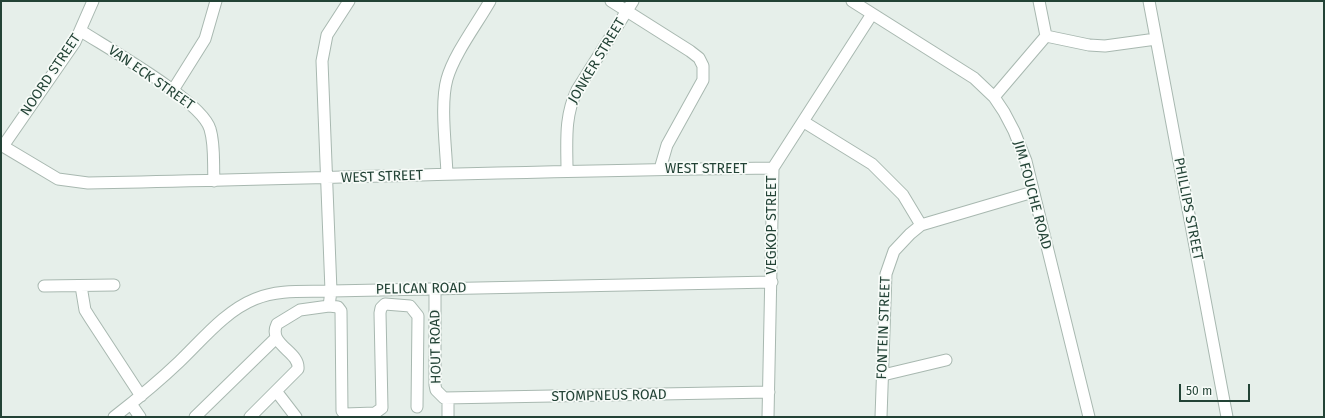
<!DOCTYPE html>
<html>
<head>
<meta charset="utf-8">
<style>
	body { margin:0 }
	#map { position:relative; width:1325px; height:418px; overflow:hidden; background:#e6efea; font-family:"Fira Sans",sans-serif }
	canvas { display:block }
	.frame { position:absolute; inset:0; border:2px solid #234336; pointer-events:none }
	.scale { position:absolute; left:1179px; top:384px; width:71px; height:18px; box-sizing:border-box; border:2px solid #234336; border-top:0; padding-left:5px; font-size:12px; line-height:14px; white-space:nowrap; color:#234336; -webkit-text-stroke:3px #f7fbf8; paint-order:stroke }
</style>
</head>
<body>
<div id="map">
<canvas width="1325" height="418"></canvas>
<div class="frame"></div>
<div class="scale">50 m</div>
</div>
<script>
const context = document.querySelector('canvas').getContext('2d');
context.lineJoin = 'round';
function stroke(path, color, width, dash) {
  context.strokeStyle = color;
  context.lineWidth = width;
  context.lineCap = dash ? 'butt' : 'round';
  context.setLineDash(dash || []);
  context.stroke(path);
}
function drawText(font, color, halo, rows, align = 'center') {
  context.font = font + ' "Fira Sans",sans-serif';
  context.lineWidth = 3.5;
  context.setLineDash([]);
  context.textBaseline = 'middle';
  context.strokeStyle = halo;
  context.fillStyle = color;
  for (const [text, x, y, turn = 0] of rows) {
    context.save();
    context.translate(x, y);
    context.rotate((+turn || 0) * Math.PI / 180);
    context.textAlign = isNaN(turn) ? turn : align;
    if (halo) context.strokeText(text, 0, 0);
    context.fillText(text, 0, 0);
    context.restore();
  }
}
const street = new Path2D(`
	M 349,1 L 327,35 L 322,61 L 331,291 L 329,306 L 338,307 L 341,311 L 342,411 L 345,414 L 375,413 L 382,408 L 380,313 L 381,308 L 385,304 L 410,306 L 418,316 L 417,407
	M 611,1 L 690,51 L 699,58 L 703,66 L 703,80 L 667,145 L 660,169
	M 852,1 L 974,78 L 994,97 L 1004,112 L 1014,131 L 1026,161 L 1089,417
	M 1149,1 L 1227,417
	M 81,31 C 109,49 202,101 210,129 C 215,145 213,164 214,181
	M 1046,36 L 1089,45 L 1105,46 L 1156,39
	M 173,90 L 205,39 L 216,1
	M 994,97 L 1046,36 L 1039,1
	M 804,122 L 872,164 L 903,195 L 921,225
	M 1,145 L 58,179 L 88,183 C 316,179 544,170 773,168
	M 3,146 L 75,42 L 93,1
	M 567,171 C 567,142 564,117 577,90 L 633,1
	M 447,174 C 446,147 440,104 447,79 C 454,54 477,24 490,1
	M 44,286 L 114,285
	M 81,286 L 85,310 L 90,318 L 141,396
	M 435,289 L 435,385 L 436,390 L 444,398 L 769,392
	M 883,375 L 946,360
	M 276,391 L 296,417
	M 131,404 L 140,417
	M 114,417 C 136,400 158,382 179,362 C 202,340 225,311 255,299 C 279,289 306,292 331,291 L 772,282
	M 195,417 L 276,338
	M 250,417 L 298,369 C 300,351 267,345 277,324 L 300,310 L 329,306
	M 448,417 L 448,399
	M 768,417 L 773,168 L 872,14
	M 881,417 L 886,274 L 894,251 L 910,234 L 921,225 L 1033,192`);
stroke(street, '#a8b8b0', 13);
stroke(street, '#fff', 11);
drawText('14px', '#234336', '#f7fbf8', [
	["JONKER STREET",597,61,-59],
	["NOORD STREET",51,75,-56],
	["VAN ECK STREET",151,78,35],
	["WEST STREET",706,169],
	["WEST STREET",382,177,-2],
	["JIM FOUCHE ROAD",1032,195,75],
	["PHILLIPS STREET",1188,209,79],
	["VEGKOP STREET",772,225,-90],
	["PELICAN ROAD",421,289,-1],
	["FONTEIN STREET",884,328,-88],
	["HOUT ROAD",436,347,-91],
	["STOMPNEUS ROAD",609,396,-1]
]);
</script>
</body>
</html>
